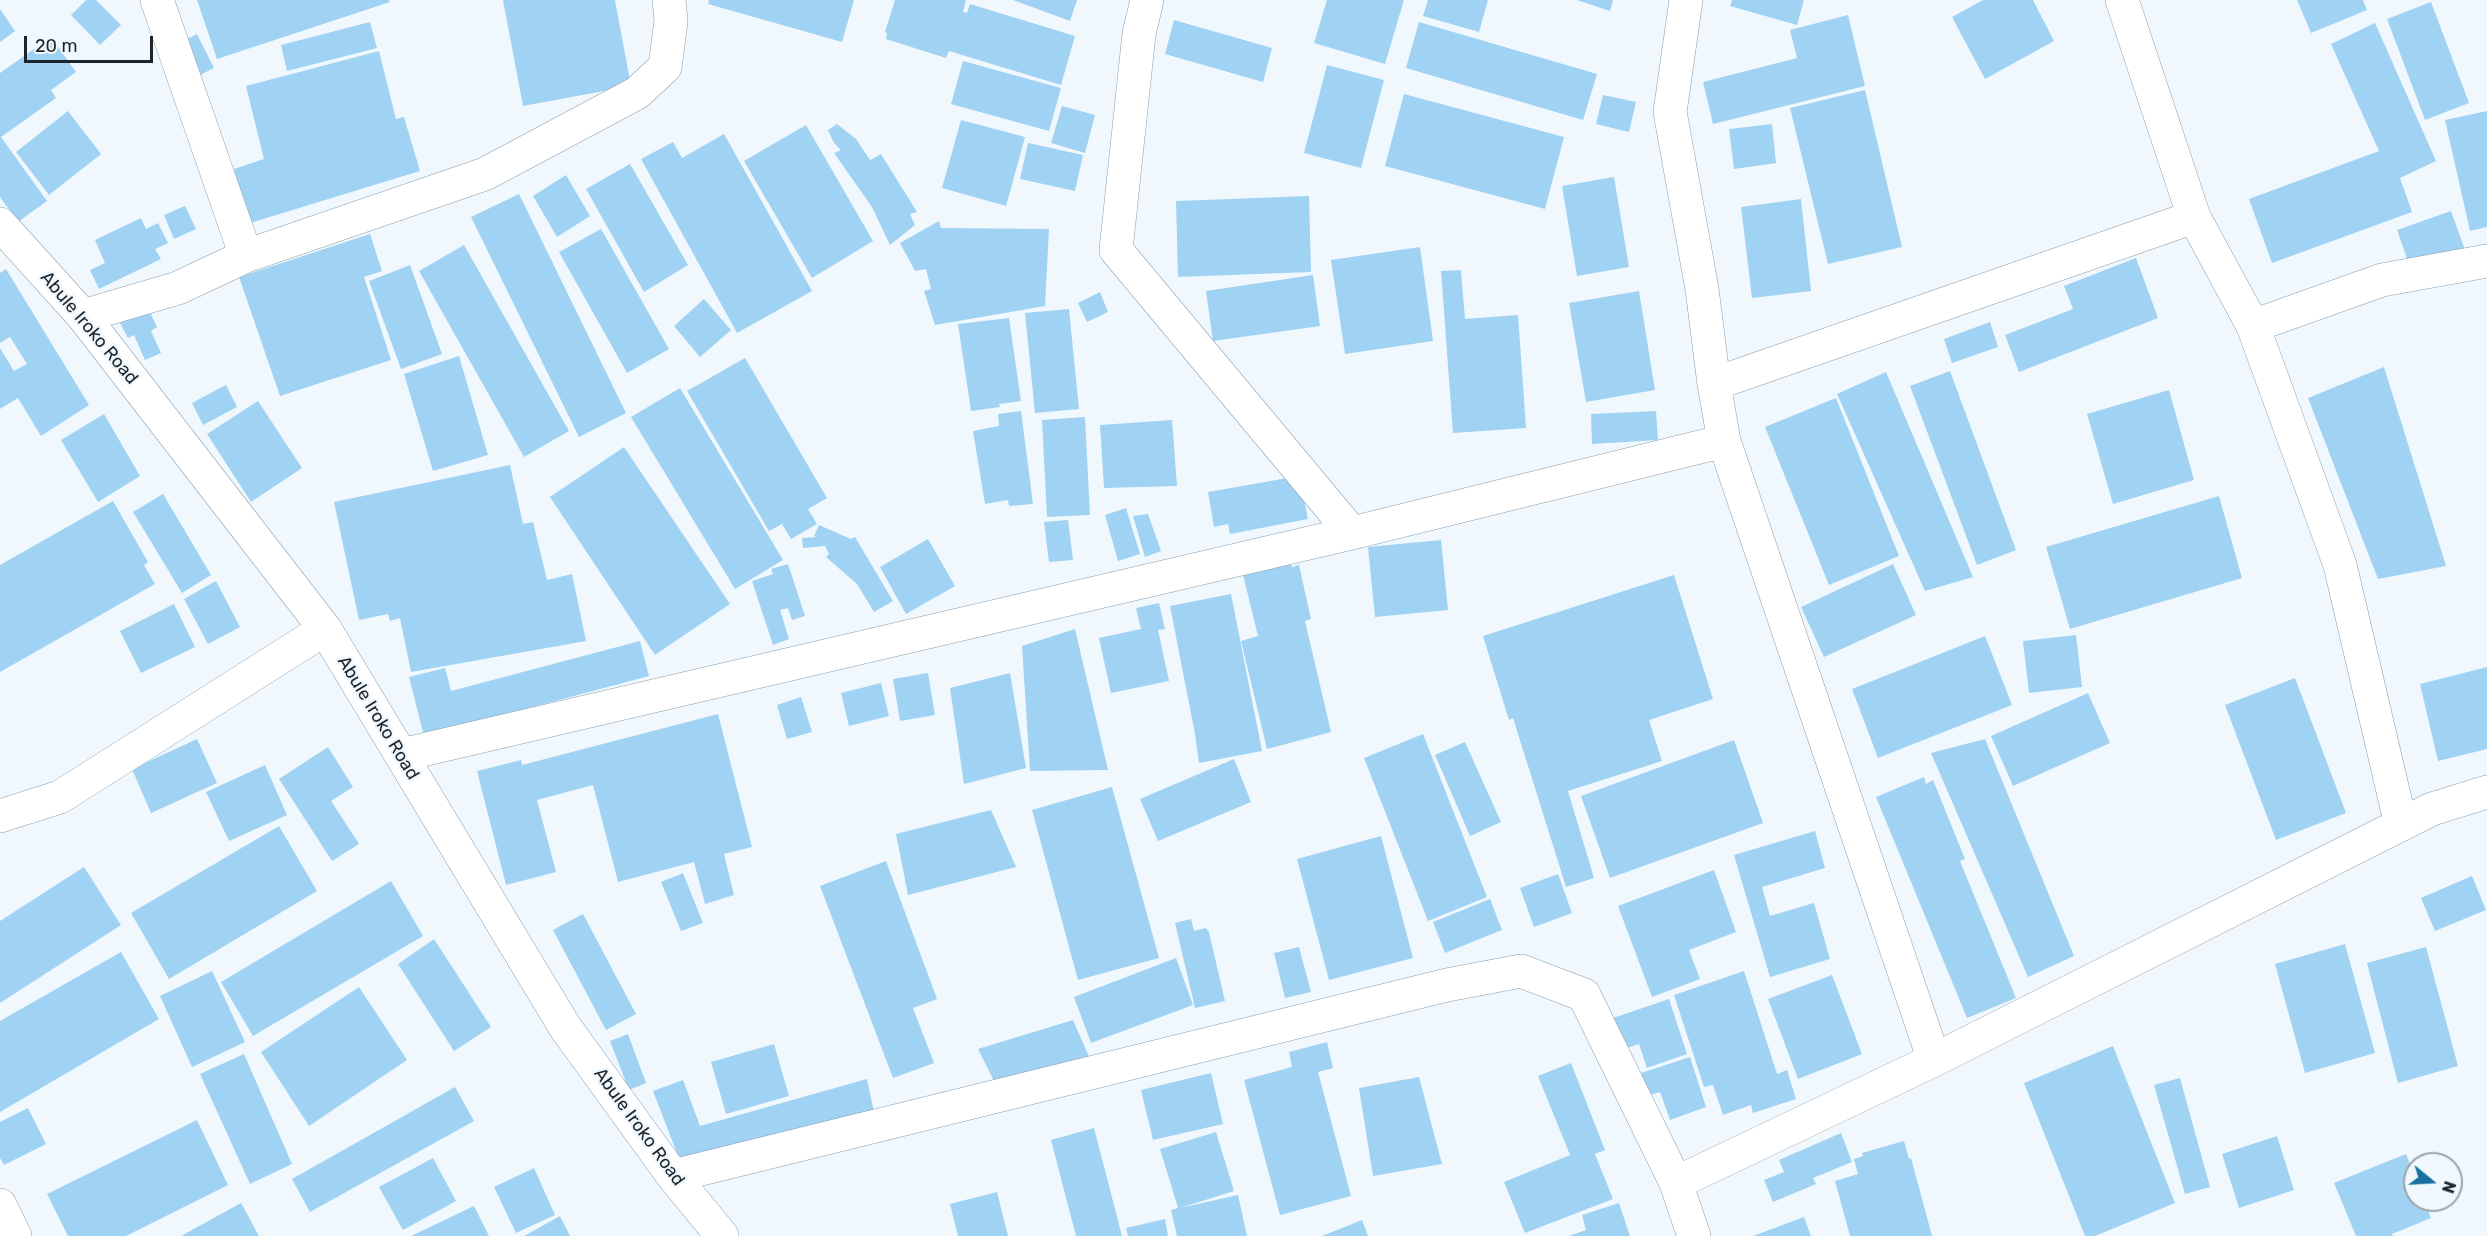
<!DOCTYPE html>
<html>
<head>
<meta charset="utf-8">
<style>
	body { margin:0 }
	#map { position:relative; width:2487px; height:1236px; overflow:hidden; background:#f0f8fe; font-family:Rubik,sans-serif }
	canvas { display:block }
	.north { position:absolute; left:2403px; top:1152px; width:60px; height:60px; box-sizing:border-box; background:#f0f8fe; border:2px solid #9ca4a9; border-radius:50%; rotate:108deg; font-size:16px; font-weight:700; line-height:24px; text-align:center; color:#1d252a }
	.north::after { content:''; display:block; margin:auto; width:21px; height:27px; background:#18709f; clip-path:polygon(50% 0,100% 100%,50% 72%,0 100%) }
	.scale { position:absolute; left:24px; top:36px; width:129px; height:27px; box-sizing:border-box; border:3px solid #1d252a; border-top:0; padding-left:8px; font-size:18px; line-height:21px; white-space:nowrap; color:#1d252a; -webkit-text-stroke:4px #f0f8fe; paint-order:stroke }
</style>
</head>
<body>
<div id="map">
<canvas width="2487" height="1236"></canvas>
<div class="north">N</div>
<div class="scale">20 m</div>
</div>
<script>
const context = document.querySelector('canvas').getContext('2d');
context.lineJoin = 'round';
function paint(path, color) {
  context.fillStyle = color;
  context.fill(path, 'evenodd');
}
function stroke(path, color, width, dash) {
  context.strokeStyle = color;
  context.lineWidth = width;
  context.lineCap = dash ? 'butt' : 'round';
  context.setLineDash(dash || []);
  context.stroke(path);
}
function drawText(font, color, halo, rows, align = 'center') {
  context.font = font + ' Rubik,sans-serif';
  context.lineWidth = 5;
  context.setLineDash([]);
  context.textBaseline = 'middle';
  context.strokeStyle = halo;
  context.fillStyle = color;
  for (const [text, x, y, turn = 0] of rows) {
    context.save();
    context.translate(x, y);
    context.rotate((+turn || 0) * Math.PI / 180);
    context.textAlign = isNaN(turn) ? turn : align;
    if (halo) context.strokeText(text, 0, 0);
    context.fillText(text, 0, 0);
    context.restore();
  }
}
paint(new Path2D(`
	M 86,0 L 96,0 L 121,25 L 100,45 L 71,15 Z
	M 197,0 L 389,0 L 390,2 L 217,59 Z
	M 503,0 L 615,0 L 631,86 L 523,106 Z
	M 709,0 L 854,0 L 842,42 L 708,4 Z
	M 895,0 L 966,0 L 963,12 L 967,13 L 970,4 L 1075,36 L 1061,85 L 949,51 L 946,58 L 886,39 L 887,33 L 885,32 Z
	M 1013,0 L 1077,0 L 1070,21 Z
	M 1327,0 L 1404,0 L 1385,64 L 1314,43 Z
	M 1428,0 L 1488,0 L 1479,32 L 1423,16 Z
	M 1577,0 L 1613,0 L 1610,11 Z
	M 1732,0 L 1804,0 L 1797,25 L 1730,6 Z
	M 1983,0 L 2033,0 L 2054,41 L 1985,79 L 1952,17 Z
	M 2297,0 L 2363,0 L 2367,10 L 2311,33 Z
	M 2431,2 L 2469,103 L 2425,120 L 2387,19 Z
	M 0,9 L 15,31 L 0,42 Z
	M 1848,15 L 1865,86 L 1713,124 L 1703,82 L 1797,58 L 1790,30 Z
	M 1174,20 L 1272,48 L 1263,82 L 1165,54 Z
	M 370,22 L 377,48 L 287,71 L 281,45 Z
	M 1419,22 L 1597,74 L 1583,120 L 1406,68 Z
	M 2375,23 L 2436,161 L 2400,178 L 2412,212 L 2272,263 L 2249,199 L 2379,151 L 2331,44 Z
	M 197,34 L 214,68 L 190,80 L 173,46 Z
	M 51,37 L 76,72 L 51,90 L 56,98 L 1,137 L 47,201 L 18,222 L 0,197 L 0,73 Z
	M 379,51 L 396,119 L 404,117 L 420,171 L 250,223 L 234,169 L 264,159 L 246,86 Z
	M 963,61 L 1061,88 L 1049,131 L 951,104 Z
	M 1327,65 L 1384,80 L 1361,168 L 1304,153 Z
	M 1865,90 L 1902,247 L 1828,264 L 1790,108 Z
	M 1404,94 L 1564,137 L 1545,209 L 1385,166 Z
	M 1603,95 L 1636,102 L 1629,132 L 1596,124 Z
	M 1062,106 L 1095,115 L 1085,153 L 1051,143 Z
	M 68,111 L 101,154 L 49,195 L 16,152 Z
	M 2487,111 L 2487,227 L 2470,231 L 2445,120 Z
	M 961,120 L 1025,137 L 1006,206 L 942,188 Z
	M 837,124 L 856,139 L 870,160 L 881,154 L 917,212 L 910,214 L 915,225 L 890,245 L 872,207 L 834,153 L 841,150 L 834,143 L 828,130 Z
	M 1772,124 L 1776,163 L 1734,169 L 1729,129 Z
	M 806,125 L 873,241 L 812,278 L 744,161 Z
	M 724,134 L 812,291 L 737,333 L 641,159 L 673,142 L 682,158 Z
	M 1028,143 L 1083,155 L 1075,191 L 1020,179 Z
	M 630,164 L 688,265 L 644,292 L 586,189 Z
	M 566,175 L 590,216 L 557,237 L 533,196 Z
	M 1614,177 L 1629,267 L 1577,276 L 1562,186 Z
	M 519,194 L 626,413 L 579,437 L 471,217 Z
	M 1309,196 L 1311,272 L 1178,277 L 1176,201 Z
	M 1801,199 L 1811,291 L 1752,298 L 1741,207 Z
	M 185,206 L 196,229 L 174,239 L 164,215 Z
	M 2451,211 L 2465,250 L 2411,270 L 2397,230 Z
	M 141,218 L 146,229 L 158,223 L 168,243 L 155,249 L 161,259 L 99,289 L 90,270 L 105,263 L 95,240 Z
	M 939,221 L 941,228 L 1049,229 L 1045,306 L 935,325 L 924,291 L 931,289 L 926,269 L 915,271 L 900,243 Z
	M 601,229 L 669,349 L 627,373 L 559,252 Z
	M 370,234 L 382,271 L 364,277 L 391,360 L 280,396 L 239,277 Z
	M 464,245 L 569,431 L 524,457 L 419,271 Z
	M 1420,247 L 1433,341 L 1345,354 L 1331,260 Z
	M 2136,258 L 2158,318 L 2019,372 L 2005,335 L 2073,309 L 2064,286 Z
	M 410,265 L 442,354 L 401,369 L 369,281 Z
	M 6,269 L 89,405 L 41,436 L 18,398 L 0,409 L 0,348 L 14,371 L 27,364 L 10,337 L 0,343 L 0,273 Z
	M 1461,270 L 1465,319 L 1518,315 L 1526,428 L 1453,433 L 1441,271 Z
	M 1313,275 L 1320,326 L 1213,341 L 1206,291 Z
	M 1639,291 L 1655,390 L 1586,402 L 1569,303 Z
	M 1100,292 L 1108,312 L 1087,322 L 1078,303 Z
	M 704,299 L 731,330 L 700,357 L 674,326 Z
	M 1069,309 L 1079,409 L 1035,413 L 1025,313 Z
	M 149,310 L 157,327 L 151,331 L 161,353 L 145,360 L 134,335 L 128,338 L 120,323 Z
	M 1009,318 L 1021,401 L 999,404 L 1000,407 L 971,411 L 958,324 Z
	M 1990,322 L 1998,347 L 1952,363 L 1944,339 Z
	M 459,356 L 488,455 L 433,471 L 404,374 Z
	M 745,358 L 827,498 L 808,509 L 817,524 L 791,539 L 782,524 L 769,531 L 687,391 Z
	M 2384,367 L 2446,566 L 2378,579 L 2308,398 Z
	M 1950,371 L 2016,550 L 1977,565 L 1910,386 Z
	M 1886,372 L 1973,577 L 1925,591 L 1837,394 Z
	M 226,385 L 237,407 L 203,425 L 192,403 Z
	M 680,388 L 783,560 L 735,589 L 631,417 Z
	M 2169,390 L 2194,480 L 2113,504 L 2087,414 Z
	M 1836,398 L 1899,556 L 1829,585 L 1765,427 Z
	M 258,401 L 302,468 L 251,502 L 207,434 Z
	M 1021,411 L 1033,504 L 1009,506 L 1008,500 L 985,504 L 973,431 L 999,426 L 998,414 Z
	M 1656,411 L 1658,440 L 1592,444 L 1591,414 Z
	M 104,414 L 140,476 L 98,502 L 61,440 Z
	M 1085,417 L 1090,515 L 1047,517 L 1042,420 Z
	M 1172,420 L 1177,486 L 1104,488 L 1100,425 Z
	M 624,447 L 730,604 L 655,655 L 550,497 Z
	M 510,465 L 523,524 L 533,522 L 547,580 L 572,574 L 586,641 L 411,672 L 400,618 L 390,621 L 388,614 L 359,620 L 334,502 Z
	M 1299,476 L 1308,519 L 1230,534 L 1228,524 L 1214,527 L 1208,492 Z
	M 163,494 L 211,575 L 182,593 L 133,512 Z
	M 2219,496 L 2242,578 L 2070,629 L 2046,547 Z
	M 113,501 L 148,562 L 144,565 L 155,584 L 0,672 L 0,565 Z
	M 1126,508 L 1140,554 L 1118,561 L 1105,515 Z
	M 1148,514 L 1161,551 L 1145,557 L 1133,516 Z
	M 1068,520 L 1073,560 L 1049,562 L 1044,522 Z
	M 819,525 L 851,539 L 855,537 L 893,601 L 874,612 L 857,584 L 826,557 L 829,554 L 825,546 L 803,548 L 802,538 L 816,537 L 814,536 Z
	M 928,539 L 955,586 L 906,614 L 880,567 Z
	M 1441,540 L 1448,610 L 1375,617 L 1368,547 Z
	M 788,564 L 805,616 L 792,620 L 788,608 L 780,610 L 789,639 L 773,645 L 752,581 L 773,574 L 771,569 Z
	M 1291,564 L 1292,567 L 1299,565 L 1311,619 L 1305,621 L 1331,732 L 1267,749 L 1241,641 L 1258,636 L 1243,575 Z
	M 1893,564 L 1916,615 L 1824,657 L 1801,607 Z
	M 1674,575 L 1713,699 L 1649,720 L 1662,761 L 1568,791 L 1594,878 L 1566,887 L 1513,718 L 1509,720 L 1483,636 Z
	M 216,581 L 240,627 L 208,644 L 184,599 Z
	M 1231,594 L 1262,751 L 1199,763 L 1195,734 L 1170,606 Z
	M 1159,603 L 1165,629 L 1158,630 L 1169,681 L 1111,693 L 1099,638 L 1141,629 L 1136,608 Z
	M 174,604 L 195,647 L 141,673 L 120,631 Z
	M 1075,629 L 1108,770 L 1030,771 L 1022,646 Z
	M 2076,635 L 2082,687 L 2029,693 L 2023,641 Z
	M 1985,636 L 2012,705 L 1878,758 L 1852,689 Z
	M 640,641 L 649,676 L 424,736 L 409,677 L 445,668 L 451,691 Z
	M 2487,667 L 2487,749 L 2438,761 L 2420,684 Z
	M 928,673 L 935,715 L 900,721 L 893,679 Z
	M 1010,673 L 1026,768 L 964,784 L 950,688 Z
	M 2295,678 L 2346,813 L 2276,840 L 2225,705 Z
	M 881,683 L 889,716 L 849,726 L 841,693 Z
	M 2088,693 L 2110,743 L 2013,786 L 1991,736 Z
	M 801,697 L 812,732 L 787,739 L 777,705 Z
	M 718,714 L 752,847 L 724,854 L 734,895 L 705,904 L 694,862 L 618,882 L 593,785 L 537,800 L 556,872 L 506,885 L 477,771 L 521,760 L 522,765 Z
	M 1423,734 L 1487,897 L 1428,921 L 1364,758 Z
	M 197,739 L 217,783 L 151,813 L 132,769 Z
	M 1985,739 L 2074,956 L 2028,977 L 1931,753 Z
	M 1734,740 L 1763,823 L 1610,878 L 1581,796 Z
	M 1465,742 L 1501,822 L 1470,836 L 1435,755 Z
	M 328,747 L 353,787 L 331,801 L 359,844 L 332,861 L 279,779 Z
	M 1234,759 L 1251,802 L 1158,841 L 1140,799 Z
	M 265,765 L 287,815 L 229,841 L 206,792 Z
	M 1924,777 L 1926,784 L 1933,780 L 1965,859 L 1960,861 L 2016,998 L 1967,1018 L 1876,797 Z
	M 1112,787 L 1159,958 L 1078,980 L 1032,810 Z
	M 991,810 L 1016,867 L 908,895 L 896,834 Z
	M 279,826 L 317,891 L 169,979 L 131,913 Z
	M 1815,831 L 1825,868 L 1762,887 L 1770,916 L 1814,903 L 1830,959 L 1770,977 L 1734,855 Z
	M 1381,836 L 1413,958 L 1329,980 L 1297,859 Z
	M 886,861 L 937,999 L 913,1008 L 934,1063 L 893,1078 L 820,886 Z
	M 84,867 L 121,925 L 0,1003 L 0,921 Z
	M 1714,870 L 1736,932 L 1689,950 L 1700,979 L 1652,997 L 1618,906 Z
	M 683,873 L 703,923 L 681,931 L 661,882 Z
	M 1558,874 L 1572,913 L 1534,927 L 1520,888 Z
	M 2472,876 L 2486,910 L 2435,931 L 2421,898 Z
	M 391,881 L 423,936 L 253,1036 L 221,982 Z
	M 1490,899 L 1502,930 L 1445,953 L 1433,922 Z
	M 583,914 L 636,1014 L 606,1030 L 553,930 Z
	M 1191,919 L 1194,931 L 1206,928 L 1209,932 L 1225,1001 L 1195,1008 L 1175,923 Z
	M 434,939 L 491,1027 L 454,1051 L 398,964 Z
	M 2345,944 L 2375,1053 L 2305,1073 L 2275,964 Z
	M 1299,947 L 1311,992 L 1285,998 L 1274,953 Z
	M 2426,947 L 2458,1066 L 2398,1083 L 2367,963 Z
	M 121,952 L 159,1019 L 0,1112 L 0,1021 Z
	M 1176,958 L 1193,1005 L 1091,1043 L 1074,997 Z
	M 212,971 L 245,1042 L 192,1067 L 160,996 Z
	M 1744,971 L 1777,1074 L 1787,1070 L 1796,1099 L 1753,1113 L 1751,1105 L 1723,1115 L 1713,1085 L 1704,1087 L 1674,995 Z
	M 1832,975 L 1862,1054 L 1798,1079 L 1768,999 Z
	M 359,987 L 407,1060 L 309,1126 L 261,1052 Z
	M 1669,999 L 1687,1054 L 1647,1068 L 1639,1044 L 1624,1049 L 1613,1018 Z
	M 1073,1020 L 1091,1061 L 995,1083 L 978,1049 Z
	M 628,1034 L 646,1083 L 629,1090 L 610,1041 Z
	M 1327,1042 L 1333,1068 L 1318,1072 L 1351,1196 L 1280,1215 L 1244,1080 L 1292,1067 L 1289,1052 Z
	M 774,1044 L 789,1096 L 726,1114 L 711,1062 Z
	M 2113,1046 L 2175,1203 L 2095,1236 L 2085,1236 L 2024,1083 Z
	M 244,1054 L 292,1164 L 250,1184 L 200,1074 Z
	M 1690,1057 L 1706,1107 L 1670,1120 L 1660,1092 L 1643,1097 L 1635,1075 Z
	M 1571,1063 L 1605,1150 L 1595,1154 L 1613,1199 L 1525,1233 L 1504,1182 L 1570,1155 L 1538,1076 Z
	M 1211,1073 L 1223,1124 L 1153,1140 L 1141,1090 Z
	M 1419,1077 L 1442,1164 L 1373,1176 L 1359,1088 Z
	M 2180,1078 L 2210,1187 L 2185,1194 L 2154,1085 Z
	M 867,1079 L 875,1117 L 680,1161 L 653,1091 L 683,1080 L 700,1126 Z
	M 455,1087 L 474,1121 L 310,1212 L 292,1179 Z
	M 28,1108 L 46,1144 L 4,1165 L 0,1158 L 0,1122 Z
	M 197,1120 L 228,1185 L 126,1236 L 68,1236 L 47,1194 Z
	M 1094,1128 L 1122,1236 L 1076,1236 L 1051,1140 Z
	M 1216,1132 L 1234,1191 L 1180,1208 L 1238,1195 L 1247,1236 L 1177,1236 L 1171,1210 L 1178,1208 L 1160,1149 Z
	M 1841,1133 L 1852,1162 L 1813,1178 L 1816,1184 L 1773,1202 L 1764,1180 L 1784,1172 L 1779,1160 Z
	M 2277,1136 L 2294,1190 L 2239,1208 L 2222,1154 Z
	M 1904,1141 L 1909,1159 L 1911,1158 L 1932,1236 L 1850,1236 L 1835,1181 L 1858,1174 L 1854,1159 L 1863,1156 L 1862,1153 Z
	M 2406,1154 L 2415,1177 L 2415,1200 L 2424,1200 L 2431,1218 L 2392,1234 L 2393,1236 L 2356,1236 L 2334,1183 Z
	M 433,1158 L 456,1201 L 403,1230 L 379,1187 Z
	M 534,1168 L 555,1215 L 516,1233 L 494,1187 Z
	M 997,1192 L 1008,1236 L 958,1236 L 950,1204 Z
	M 241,1203 L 259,1236 L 181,1236 Z
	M 1619,1203 L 1630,1236 L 1569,1236 L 1586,1230 L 1582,1215 Z
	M 474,1206 L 489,1236 L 411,1236 Z
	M 560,1216 L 570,1236 L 524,1236 Z
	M 1804,1217 L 1811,1236 L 1753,1236 Z
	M 1165,1219 L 1168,1236 L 1128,1236 L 1126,1228 Z
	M 1362,1220 L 1368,1236 L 1322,1236 Z`), '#a0d2f4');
const minor = new Path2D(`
	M 157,0 L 246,256
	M 1147,0 L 1139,34 L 1116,250 L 1352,533
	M 1686,0 L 1670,112 L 1702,289 L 1714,384 L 1724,441 L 1934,1060
	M 2122,0 L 2194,217 L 2253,326 L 2340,565 L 2401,825
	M 83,316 L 178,288 L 246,256 L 485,174 L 637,93 L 665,67 L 671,21 L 669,0
	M 2253,326 L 2382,280 L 2487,261
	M 1714,384 L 2194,217
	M 401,755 L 1352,533 L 1724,441
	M 0,816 L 60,797 L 325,629
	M 673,1176 L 1447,985 L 1521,971 L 1584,995 L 1676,1183 L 1694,1236
	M 1676,1183 L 1934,1060 L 2432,809 L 2487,792
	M 0,1205 L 15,1236`);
const tertiary = new Path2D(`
	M 0,224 L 83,316 L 325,629 L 565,1027 L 673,1176 L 722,1236`);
stroke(minor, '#8b9eac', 34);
stroke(tertiary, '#8b9eac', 34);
stroke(minor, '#fff', 33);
stroke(tertiary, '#fff', 33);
drawText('18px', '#1d252a', '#f0f8fe', [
	["Abule Iroko Road",89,328,50],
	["Abule Iroko Road",378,718,59],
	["Abule Iroko Road",639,1127,54]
]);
</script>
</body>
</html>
